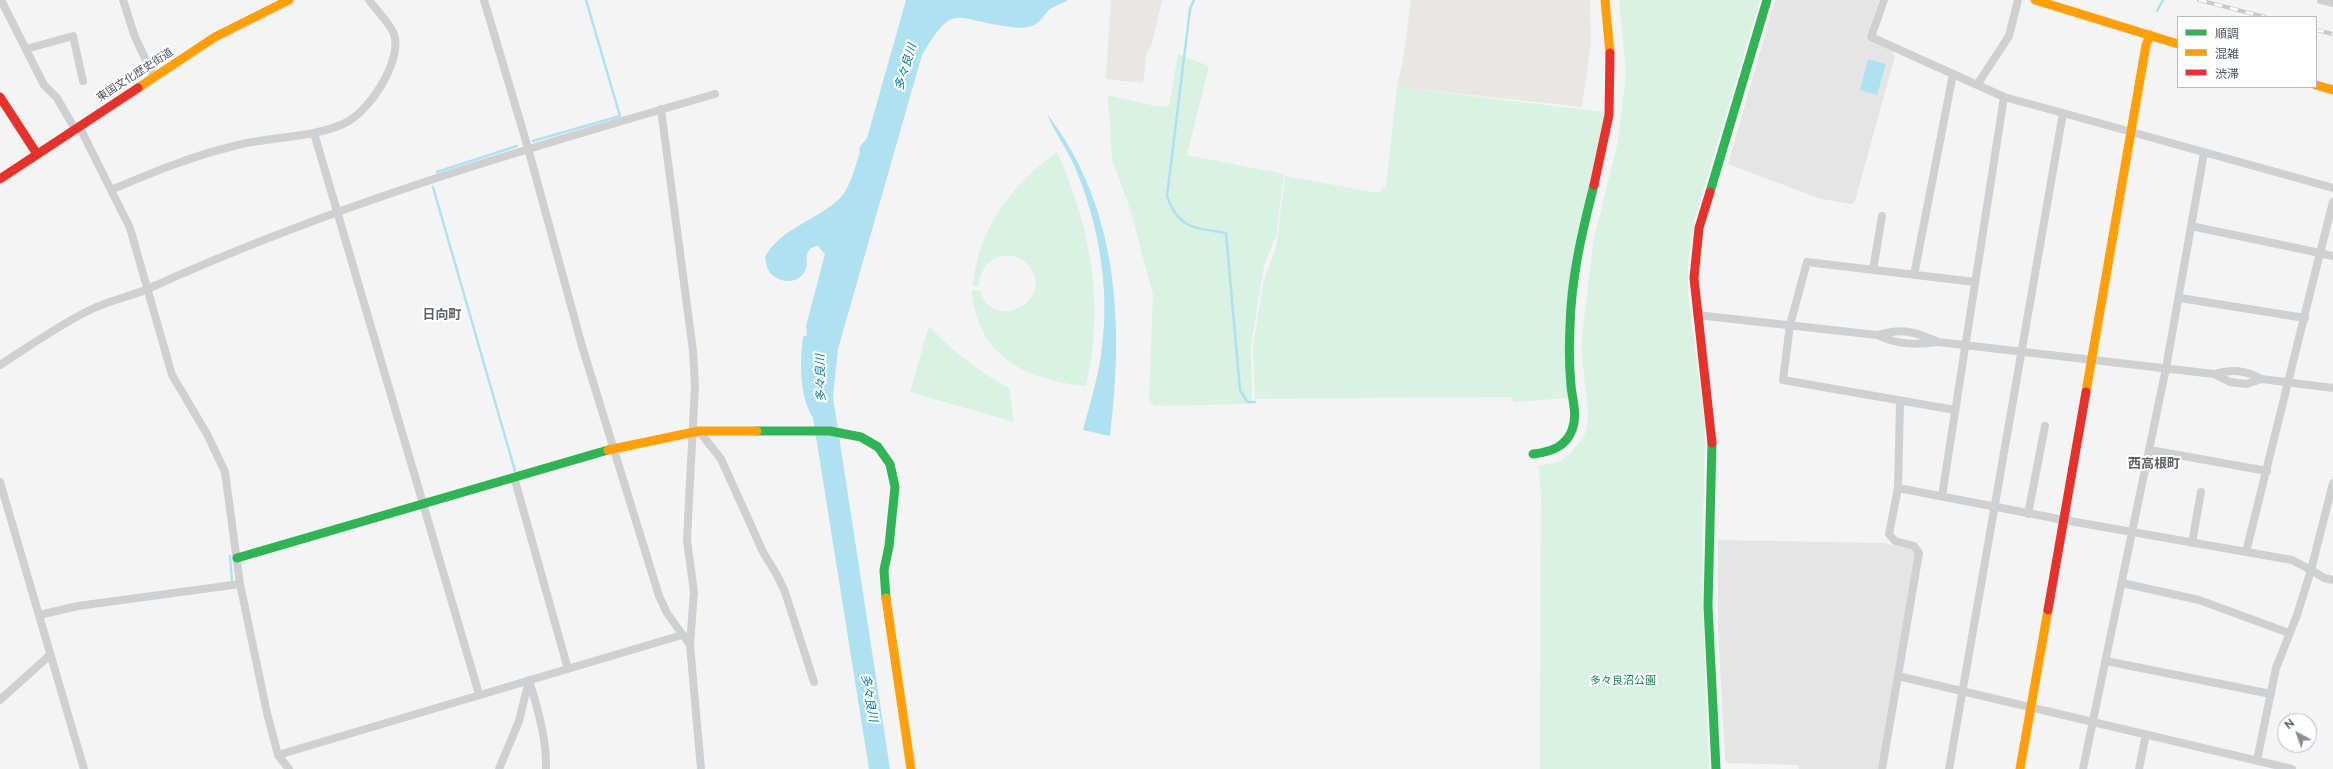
<!DOCTYPE html>
<html>
<head>
<meta charset="utf-8">
<style>
	body { margin:0 }
	#map { position:relative; width:2333px; height:769px; overflow:hidden; background:#f4f4f4; font-family:Figtree,"Noto Sans JP",sans-serif }
	canvas { display:block }
	.legend { position:absolute; left:2177px; top:16px; width:140px; height:72px; box-sizing:border-box; background:#fff; border:1px solid #b7bbc0; margin:0; padding:5px 7px; list-style:none; font-size:12px; color:#4a5661 }
	.legend li { display:flex; align-items:center; gap:8px; height:20px }
	.legend b { width:20px; border:1px solid #b7bbc0 }
	.north { position:absolute; left:2277px; top:713px; width:40px; height:40px; box-sizing:border-box; background:#fff; border:1px solid #b7bbc0; border-radius:50%; rotate:320deg; font-size:11px; font-weight:700; line-height:16px; text-align:center; color:#4a5661 }
	.north::after { content:''; display:block; margin:auto; width:14px; height:18px; background:#868d94; clip-path:polygon(50% 0,100% 100%,50% 72%,0 100%) }
</style>
</head>
<body>
<div id="map">
<canvas width="2333" height="769"></canvas>
<ul class="legend">
<li><b style="height:5px;background:#30b455"></b>順調</li>
<li><b style="height:5px;background:#ff9f0a"></b>混雑</li>
<li><b style="height:5px;background:#e5322d"></b>渋滞</li>
</ul>
<div class="north">N</div>
</div>
<script>
const context = document.querySelector('canvas').getContext('2d');
context.lineJoin = 'round';
function paint(path, color) {
  context.fillStyle = color;
  context.fill(path, 'evenodd');
}
function stroke(path, color, width, dash) {
  context.strokeStyle = color;
  context.lineWidth = width;
  context.lineCap = dash ? 'butt' : 'round';
  context.setLineDash(dash || []);
  context.stroke(path);
}
function drawText(font, color, halo, rows, align = 'center') {
  context.font = font + ' Figtree,"Noto Sans JP",sans-serif';
  context.lineWidth = 4;
  context.setLineDash([]);
  context.textBaseline = 'middle';
  context.strokeStyle = halo;
  context.fillStyle = color;
  for (const [text, x, y, turn = 0] of rows) {
    context.save();
    context.translate(x, y);
    context.rotate((+turn || 0) * Math.PI / 180);
    context.textAlign = isNaN(turn) ? turn : align;
    if (halo) context.strokeText(text, 0, 0);
    context.fillText(text, 0, 0);
    context.restore();
  }
}
paint(new Path2D(`
	M 1111,0 L 1162,0 L 1151,47 L 1147,52 L 1143,83 L 1106,79 Z
	M 1411,0 L 1590,0 L 1591,42 L 1582,107 L 1397,87 L 1403,60 Z`), '#e8e7e3');
paint(new Path2D(`
	M 1775,0 L 1879,0 L 1866,39 L 1892,51 L 1895,56 L 1855,201 L 1852,204 L 1821,199 L 1728,164 Z
	M 1718,540 L 1884,543 L 1911,549 L 1915,554 L 1879,769 L 1799,769 L 1798,765 L 1728,763 L 1725,759 L 1718,628 Z`), '#e6e5e6');
paint(new Path2D(`
	M 1619,0 L 1760,0 L 1695,218 L 1688,262 L 1688,295 L 1705,424 L 1702,585 L 1709,769 L 1540,769 L 1541,493 L 1538,466 L 1559,462 L 1570,454 L 1584,437 L 1587,426 L 1588,413 L 1581,346 L 1593,243 L 1618,141 L 1626,73 Z
	M 1178,54 L 1209,66 L 1187,155 L 1284,174 L 1276,236 L 1264,265 L 1251,346 L 1252,404 L 1154,406 L 1149,399 L 1153,295 L 1131,212 L 1112,159 L 1108,95 L 1155,106 L 1169,106 Z
	M 1397,87 L 1605,112 L 1603,133 L 1575,243 L 1569,398 L 1514,402 L 1511,397 L 1255,399 L 1253,347 L 1263,283 L 1276,247 L 1285,176 L 1379,193 L 1386,185 Z
	M 1057,152 C 1091,227 1105,305 1086,386 C 1029,380 980,359 972,295 L 972,291 L 980,290 C 992,334 1055,301 1030,267 C 1025,261 1019,257 1011,256 C 993,253 980,268 979,285 L 973,287 C 976,231 1013,183 1057,152 Z
	M 929,326 C 953,352 978,371 1009,388 L 1014,422 L 910,392 Z`), '#d9f2e3');
paint(new Path2D(`
	M 906,0 L 1068,0 C 1062,4 1054,6 1049,10 C 1042,17 1039,25 1028,27 C 1021,29 1011,27 1004,26 C 953,19 954,2 922,55 L 838,349 L 833,397 L 890,769 L 869,769 L 813,418 C 799,395 800,363 803,337 L 807,335 L 806,326 L 825,254 L 818,246 C 814,246 810,248 808,252 C 805,257 808,263 806,268 C 801,284 783,284 772,275 C 767,270 766,264 765,257 C 780,228 819,220 841,197 C 851,186 855,166 860,152 L 859,148 L 867,138 Z
	M 1868,59 L 1886,64 L 1877,95 L 1860,90 Z
	M 1047,114 C 1119,207 1124,324 1110,436 L 1083,430 C 1090,403 1099,375 1102,347 C 1110,286 1098,221 1074,165 C 1066,147 1054,132 1047,114 Z`), '#aee2f0');
stroke(new Path2D(`
	M 1194,0 L 1190,9 L 1167,196 C 1178,229 1195,228 1226,233 L 1240,390 L 1247,402 L 1255,402
	M 2157,11 L 2163,0
	M 533,141 L 620,116 L 586,0
	M 437,172 L 517,146
	M 433,187 L 515,471
	M 230,556 L 232,581`), '#aee2f0', 2.5);
stroke(new Path2D(`
	M 1,0 L 44,85 L 57,98 L 75,129
	M 123,0 L 135,37 L 154,77
	M 484,0 L 528,148 L 582,346 L 659,596 L 667,613 L 690,645 L 701,769
	M 1884,0 L 1871,37 L 2004,97 L 2063,113
	M 2321,0 L 2333,3
	M 26,49 L 73,36 L 83,81
	M 1977,85 L 2009,36 L 2018,0
	M 661,109 L 693,351 L 695,385 L 687,540 L 694,592 L 690,645
	M 79,126 L 130,228 L 172,375 L 207,434 L 225,472 L 240,584 L 267,713 L 278,755 L 289,769
	M 314,133 L 479,694
	M 111,190 C 151,173 192,156 234,146 C 270,136 309,139 343,124 C 368,114 403,61 394,34 C 389,22 376,10 369,0
	M 2333,202 L 2320,253 L 2333,256
	M 2191,226 L 2320,253 L 2246,552
	M 1873,270 L 1882,216
	M 1914,275 L 1953,74
	M 2180,298 L 2305,318
	M 1697,315 L 1877,335 C 1898,345 1916,345 1938,342 L 2214,374 L 2230,382 L 2246,384 L 2262,379 L 2333,388
	M 1877,335 C 1903,328 1914,331 1938,342
	M 0,365 C 30,346 60,324 92,309 C 111,300 132,296 150,288 C 332,205 524,149 715,94
	M 2214,374 C 2233,369 2244,370 2262,379
	M 1955,410 L 1783,380 L 1790,325 L 1807,262 L 1975,282
	M 699,431 L 721,459 L 763,552 L 777,575 L 785,592 L 814,682
	M 2150,450 L 2267,471
	M 514,477 L 568,669
	M 0,482 L 84,769
	M 1898,488 L 2064,520 L 2292,560 L 2311,570 L 2333,483
	M 1942,496 L 2004,97
	M 2028,514 L 2045,426
	M 2192,543 L 2201,492
	M 2122,583 L 2199,600 L 2289,633
	M 39,615 L 78,606 L 240,584
	M 2106,661 L 2271,694
	M 1898,676 L 2292,769
	M 529,681 C 538,708 547,740 546,769
	M 0,700 L 50,655
	M 278,755 L 682,635
	M 2257,760 L 2276,668 L 2297,615 L 2311,570 L 2324,578 L 2333,580
	M 499,769 L 519,721 L 529,680
	M 1882,769 L 1919,553 L 1914,546 L 1895,541 L 1889,534 L 1898,488 L 1900,401
	M 1949,769 L 2063,113 L 2333,188
	M 2083,769 L 2166,368 L 2204,153
	M 2139,769 L 2146,734`), '#ced0d2', 8);
stroke(new Path2D(`
	M 1710,192 L 1767,0
	M 757,431 L 830,431 L 861,437 L 878,447 L 890,464 L 895,487 L 889,546 L 884,570 L 886,598
	M 1712,443 L 1708,606 L 1716,769
	M 1533,454 C 1550,452 1566,447 1572,430 C 1578,415 1572,399 1571,385 C 1569,365 1569,346 1570,327 C 1571,278 1582,232 1594,185
	M 237,558 L 608,450`), '#30b455', 9);
stroke(new Path2D(`
	M 1605,0 L 1610,53
	M 2035,0 L 2178,44
	M 2316,85 L 2333,90
	M 138,88 L 215,37 L 289,0
	M 2086,392 L 2146,45 L 2150,35
	M 608,450 L 699,431 L 757,431
	M 886,598 L 911,769
	M 2020,769 L 2048,610`), '#ff9f0a', 9);
stroke(new Path2D(`
	M 0,97 L 37,154
	M 0,179 L 138,88
	M 1594,185 L 1609,115 L 1610,53
	M 1710,192 L 1699,228 L 1694,278 L 1712,443
	M 2048,610 L 2086,392`), '#e5322d', 9);
const rail = new Path2D(`
	M 2199,0 L 2265,17
	M 2316,30 L 2333,34`);
stroke(rail, '#c9cacc', 4);
stroke(rail, '#fff', 2.5, [8]);
drawText('11px', '#4a5661', '#fff', [
	["東国文化歴史街道",135,75,-33]
]);
drawText('11px', '#17864f', '#fff', [
	["多々良沼公園",1623,681]
]);
drawText('italic 12px', '#0c7c9b', '#fff', [
	["多々良川",906,67,-73],
	["多々良川",821,378,-91],
	["多々良川",869,698,80]
]);
drawText('bold 13px', '#5f6368', '#fff', [
	["日向町",442,315],
	["西高根町",2154,464]
]);
</script>
</body>
</html>
